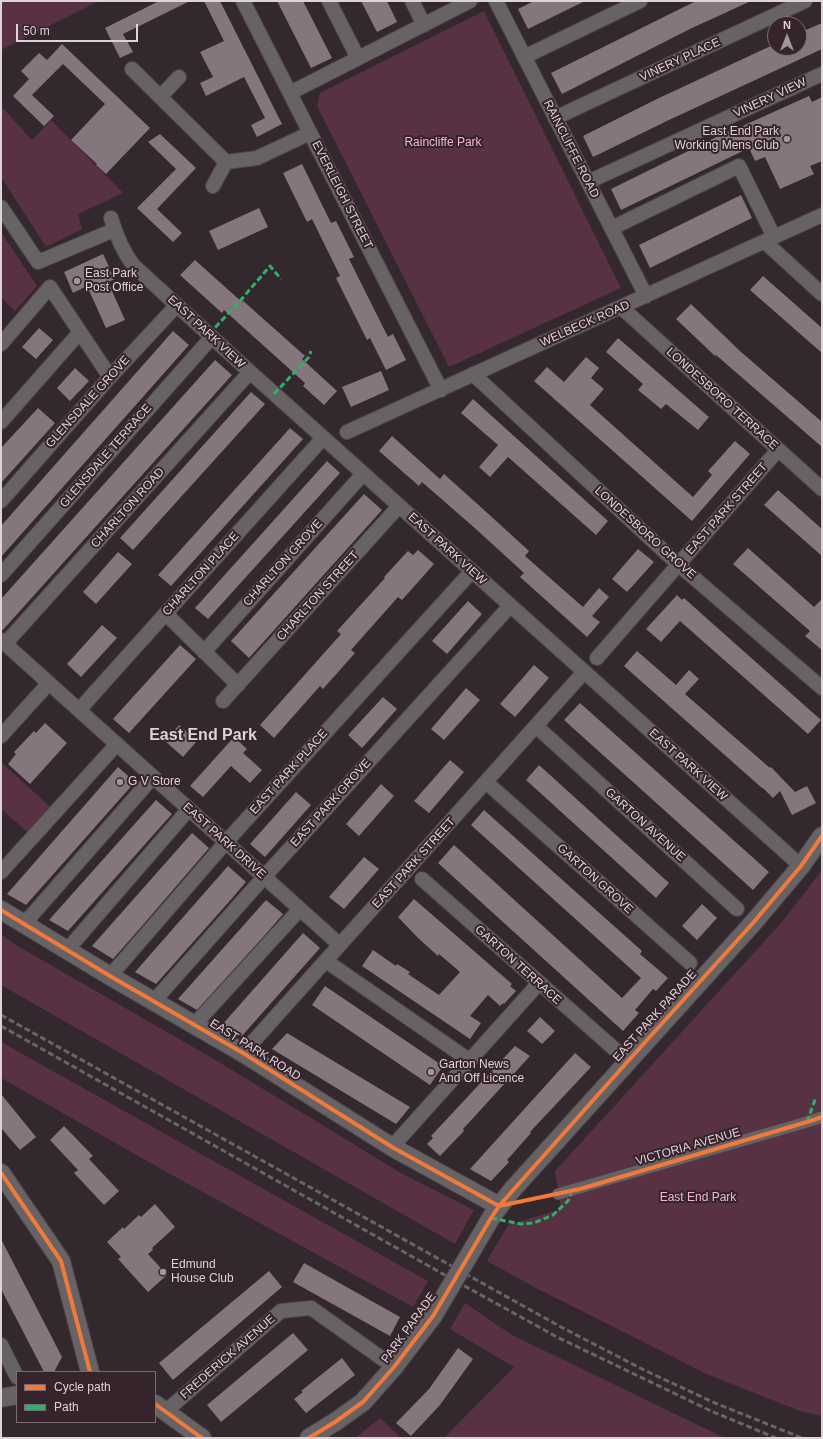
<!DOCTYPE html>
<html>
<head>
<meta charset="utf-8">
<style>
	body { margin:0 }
	#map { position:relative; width:823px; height:1439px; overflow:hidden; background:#32282d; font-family:Helvetica,sans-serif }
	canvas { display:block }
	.frame { position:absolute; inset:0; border:2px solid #dfd2d8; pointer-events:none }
	.legend { position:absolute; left:16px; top:1371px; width:140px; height:52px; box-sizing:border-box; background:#36242c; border:1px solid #7a6a71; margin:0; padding:5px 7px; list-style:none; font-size:12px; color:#dfd2d8 }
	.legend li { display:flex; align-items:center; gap:8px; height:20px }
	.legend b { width:20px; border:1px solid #7a6a71 }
	.north { position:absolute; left:767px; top:16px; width:40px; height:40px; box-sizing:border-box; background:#36242c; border:1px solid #7a6a71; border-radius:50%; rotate:0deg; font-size:11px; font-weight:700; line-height:16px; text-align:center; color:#dfd2d8 }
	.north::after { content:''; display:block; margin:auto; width:14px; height:18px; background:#a2969c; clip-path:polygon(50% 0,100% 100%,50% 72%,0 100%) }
	.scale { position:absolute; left:16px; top:24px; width:122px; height:18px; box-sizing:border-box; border:2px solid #dfd2d8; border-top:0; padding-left:5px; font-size:12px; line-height:14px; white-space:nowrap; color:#dfd2d8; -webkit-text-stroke:3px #36242c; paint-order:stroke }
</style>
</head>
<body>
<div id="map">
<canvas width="823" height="1439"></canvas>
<div class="frame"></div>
<ul class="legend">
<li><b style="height:5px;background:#f17a3a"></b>Cycle path</li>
<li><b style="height:5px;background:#2db169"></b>Path</li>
</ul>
<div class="north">N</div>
<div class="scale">50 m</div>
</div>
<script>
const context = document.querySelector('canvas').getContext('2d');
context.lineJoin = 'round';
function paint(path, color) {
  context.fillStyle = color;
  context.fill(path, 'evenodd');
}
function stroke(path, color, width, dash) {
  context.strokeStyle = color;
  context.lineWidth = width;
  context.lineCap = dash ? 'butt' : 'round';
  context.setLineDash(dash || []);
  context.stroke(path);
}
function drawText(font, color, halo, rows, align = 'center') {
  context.font = font + ' Helvetica,sans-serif';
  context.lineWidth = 4;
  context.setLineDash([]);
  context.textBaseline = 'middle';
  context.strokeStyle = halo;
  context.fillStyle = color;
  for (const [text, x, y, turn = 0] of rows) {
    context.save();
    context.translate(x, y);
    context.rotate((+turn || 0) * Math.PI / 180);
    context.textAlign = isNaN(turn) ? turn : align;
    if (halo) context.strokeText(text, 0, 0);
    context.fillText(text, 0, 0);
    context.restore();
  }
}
paint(new Path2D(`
	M 1,1 L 99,1 L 1,50 Z
	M 484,11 L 621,288 L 449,367 L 317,106 L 320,93 Z
	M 1,106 L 32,140 L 51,120 L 123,193 L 78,214 L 82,229 L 46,247 L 1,177 Z
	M 1,232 L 37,286 L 15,311 L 1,297 Z
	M 1,762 L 56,812 L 33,837 L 1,809 Z
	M 822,870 L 822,1416 L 800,1411 L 709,1375 L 534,1287 L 487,1261 L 508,1225 L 561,1209 L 555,1171 L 782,922 Z
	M 1,934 L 16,945 L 219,1062 L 401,1173 L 474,1210 L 455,1244 L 1,985 Z
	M 1,1042 L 428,1281 L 413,1307 L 170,1174 L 1,1078 Z
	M 465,1303 L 512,1335 L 725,1438 L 444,1438 L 514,1367 L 450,1329 Z
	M 380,1418 L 401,1438 L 355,1438 Z`), '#583143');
paint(new Path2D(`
	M 159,1 L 190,1 L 123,34 L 133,52 L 120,58 L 105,28 Z
	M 204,1 L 220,1 L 282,124 L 257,137 L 251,125 L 265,118 L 244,77 L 206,96 L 200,83 L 213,77 L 200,52 L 224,41 Z
	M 277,1 L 303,1 L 332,58 L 311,68 Z
	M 361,1 L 387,1 L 397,22 L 377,32 Z
	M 534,1 L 585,1 L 528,29 L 518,9 Z
	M 696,1 L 751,1 L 690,29 L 562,94 L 551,73 Z
	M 822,23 L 822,49 L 669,120 L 593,157 L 583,136 L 659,98 L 775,44 L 775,48 L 799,48 L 799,33 Z
	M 62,44 L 150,128 L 106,174 L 96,165 L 97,164 L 71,140 L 105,104 L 63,64 L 32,95 L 54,116 L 44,126 L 13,96 L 29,79 L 21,71 L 39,53 L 47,60 Z
	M 809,96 L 812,102 L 822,97 L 822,161 L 810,166 L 814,174 L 780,189 L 765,157 L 755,161 L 749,148 L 621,210 L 611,189 L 737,127 L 738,128 Z
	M 160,134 L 196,168 L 157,209 L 182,233 L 173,242 L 137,208 L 176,169 L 148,142 Z
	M 302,164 L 331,223 L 336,221 L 354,257 L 349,259 L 388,337 L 393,334 L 406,360 L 386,370 L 370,338 L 367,340 L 336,278 L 340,276 L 312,219 L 307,222 L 283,173 Z
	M 741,195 L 752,218 L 650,268 L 639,245 Z
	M 259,208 L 268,227 L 218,250 L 209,231 Z
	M 103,254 L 115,279 L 108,282 L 125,320 L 106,328 L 87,286 L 73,293 L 64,272 Z
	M 195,260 L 243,303 L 241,299 L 305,356 L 302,359 L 337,391 L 324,405 L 303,386 L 305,383 L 224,310 L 222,313 L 180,275 Z
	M 763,276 L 822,328 L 822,353 L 750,290 Z
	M 691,304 L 740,351 L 822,422 L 822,447 L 716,355 L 715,356 L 676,319 Z
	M 39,328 L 53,340 L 36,359 L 22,347 Z
	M 173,331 L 189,345 L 1,557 L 1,526 Z
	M 618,338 L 709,417 L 698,430 L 666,404 L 661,409 L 638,390 L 643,384 L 606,352 Z
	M 586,357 L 599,368 L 591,378 L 604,389 L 590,405 L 693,497 L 712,475 L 708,471 L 735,441 L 750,454 L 692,521 L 534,381 L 547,367 L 564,382 Z
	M 215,360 L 232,375 L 1,632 L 1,599 Z
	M 75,368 L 89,381 L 70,401 L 57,388 Z
	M 381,371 L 389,390 L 351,407 L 342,387 Z
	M 251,392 L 265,404 L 133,550 L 120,538 Z
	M 473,399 L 608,521 L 596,535 L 508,457 L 490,477 L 479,467 L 498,445 L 461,413 Z
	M 38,408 L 55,423 L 1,483 L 1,448 Z
	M 290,428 L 303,439 L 171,586 L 158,575 Z
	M 392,436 L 440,479 L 444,474 L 483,509 L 529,551 L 525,556 L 583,607 L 599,588 L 609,597 L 592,616 L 600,622 L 587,637 L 520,577 L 524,573 L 477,530 L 422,482 L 419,486 L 379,451 Z
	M 327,461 L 340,473 L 208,619 L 195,608 Z
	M 778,490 L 822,529 L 822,556 L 764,505 Z
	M 364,494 L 382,510 L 249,658 L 231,641 Z
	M 748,548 L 814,607 L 822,599 L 822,650 L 805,636 L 810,631 L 733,564 Z
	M 638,549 L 654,562 L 627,592 L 612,579 Z
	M 418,550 L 434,564 L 402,600 L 398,597 L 351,650 L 355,653 L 323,689 L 320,686 L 274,738 L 260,725 L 341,634 L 337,631 L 385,578 L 384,577 L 408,551 L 413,555 Z
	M 118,552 L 132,564 L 96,604 L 83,592 Z
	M 677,595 L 682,600 L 684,598 L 694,607 L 821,720 L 808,734 L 680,621 L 661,642 L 646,629 Z
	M 468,601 L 482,614 L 447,654 L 432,641 Z
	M 102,625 L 117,638 L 81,677 L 67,664 Z
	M 180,645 L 196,659 L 129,733 L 113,719 Z
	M 637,651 L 676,685 L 689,670 L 699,679 L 685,694 L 770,768 L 771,767 L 795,792 L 807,786 L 816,803 L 792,815 L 780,791 L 773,798 L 763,788 L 762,788 L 624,666 Z
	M 534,665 L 549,678 L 515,717 L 500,704 Z
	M 466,688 L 480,700 L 444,740 L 431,729 Z
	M 383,697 L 397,709 L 362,748 L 348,735 Z
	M 580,703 L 769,872 L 753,890 L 564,720 Z
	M 45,723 L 67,743 L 30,784 L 8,764 L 16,754 L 14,752 L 34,731 L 36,733 Z
	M 179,725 L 197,741 L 183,757 L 165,741 Z
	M 234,737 L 247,749 L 243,753 L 262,770 L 250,783 L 231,766 L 203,797 L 190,786 Z
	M 450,760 L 464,772 L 429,813 L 414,801 Z
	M 539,765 L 669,883 L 656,898 L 526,780 Z
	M 118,767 L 135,782 L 26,905 L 7,894 Z
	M 381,784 L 394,796 L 359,836 L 346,824 Z
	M 296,792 L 311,805 L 265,857 L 250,844 Z
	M 156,800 L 172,814 L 155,833 L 68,931 L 49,920 Z
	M 484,810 L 642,951 L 640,954 L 668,978 L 656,991 L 653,989 L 635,1010 L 639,1013 L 623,1031 L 438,863 L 454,845 L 622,998 L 641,978 L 471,825 Z
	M 192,833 L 209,848 L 142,926 L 113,959 L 92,946 Z
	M 364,857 L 379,869 L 344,909 L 329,897 Z
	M 228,866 L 246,882 L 227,904 L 156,984 L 135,972 Z
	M 414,899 L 512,984 L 510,986 L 516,991 L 504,1004 L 503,1003 L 500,1006 L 488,995 L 470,1016 L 481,1023 L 470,1039 L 362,966 L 373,950 L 396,966 L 397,964 L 410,972 L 408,974 L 439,995 L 460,972 L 439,954 L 438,956 L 418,938 L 398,917 Z
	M 266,900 L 283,914 L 265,935 L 197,1010 L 178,999 Z
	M 702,904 L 717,918 L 697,940 L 682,926 Z
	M 303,933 L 320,948 L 272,1002 L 241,1037 L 222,1025 Z
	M 325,986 L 443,1066 L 430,1085 L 312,1005 Z
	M 540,1017 L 555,1031 L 542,1044 L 527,1031 Z
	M 287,1033 L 355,1074 L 410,1107 L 396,1124 L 272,1049 Z
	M 515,1046 L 530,1056 L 463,1129 L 464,1131 L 440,1156 L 427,1144 L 433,1138 L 431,1136 Z
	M 575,1053 L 591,1067 L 530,1132 L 531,1133 L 507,1160 L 509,1162 L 491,1181 L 470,1169 Z
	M 1,1094 L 36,1137 L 20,1150 L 1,1128 Z
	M 64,1126 L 93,1156 L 89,1159 L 119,1191 L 104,1205 L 74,1173 L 78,1170 L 50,1140 Z
	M 155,1204 L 175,1227 L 152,1248 L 153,1250 L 148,1254 L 167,1275 L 148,1292 L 118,1259 L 121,1257 L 107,1242 L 123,1227 L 124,1229 L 139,1215 L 141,1217 Z
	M 1,1239 L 62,1357 L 54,1372 L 44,1372 L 1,1289 Z
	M 304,1263 L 400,1317 L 390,1336 L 293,1282 Z
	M 269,1271 L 282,1287 L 173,1380 L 159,1363 Z
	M 293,1333 L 308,1350 L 221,1422 L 207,1405 Z
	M 458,1348 L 473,1359 L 440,1405 L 411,1436 L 396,1423 L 429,1389 Z
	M 342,1358 L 355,1375 L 306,1413 L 294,1399 L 303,1392 L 301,1391 Z`), '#85767d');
const pedestrian = new Path2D(`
	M 558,1194 L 807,1122 L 822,1117`);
const minor = new Path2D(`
	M 243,1 L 441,390
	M 329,1 L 358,58
	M 412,1 L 424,25
	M 496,1 L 646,296
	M 524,57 L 640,1
	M 132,69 L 226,162 L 257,158 L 310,133
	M 290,93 L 470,1
	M 160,97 L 179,77
	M 555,118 L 805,1
	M 588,182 L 822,74
	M 213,186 L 226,162
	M 1,207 L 38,262 L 114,230
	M 111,218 C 116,235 123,252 134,266 L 250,372 L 801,866
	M 612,228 L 739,166 L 774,237
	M 765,242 L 822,294
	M 622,308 L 822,489
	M 1,344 L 50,287 L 110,377
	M 473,374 L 679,565 L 822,688
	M 1,422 L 80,332
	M 347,432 L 822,215
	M 1,501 L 110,377 L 177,305
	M 1,575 L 212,337
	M 166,614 L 238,685
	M 1,640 L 340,945
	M 5,644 L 250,372
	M 204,652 L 363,474
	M 597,658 L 778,450
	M 223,701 L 399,506
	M 79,710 L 323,438
	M 536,726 L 737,909
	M 1,736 L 49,683
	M 486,782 L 690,963
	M 1,872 L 117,744
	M 422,879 L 628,1061
	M 24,924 L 153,777
	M 67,950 L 189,809
	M 326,961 L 469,1060
	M 110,976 L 226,842 L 472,571
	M 154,1001 L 264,877 L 510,606
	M 195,1024 L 300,909
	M 243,1053 L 584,672
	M 392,1147 L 539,983
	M 1,1345 L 17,1377
	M 166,1411 L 281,1311 L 311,1308 L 394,1367`);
const tertiary = new Path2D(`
	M 1,910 L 110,976 L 243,1053 L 392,1147 L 499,1206
	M 1,1173 L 61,1261 L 90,1372
	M 492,1216 L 512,1190 L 753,923 L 801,866 L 822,836
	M 1,1398 L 17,1395
	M 155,1404 L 202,1438
	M 309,1438 L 335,1422 L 363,1402 L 394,1367 L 433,1316`);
stroke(pedestrian, '#4d4448', 12);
stroke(minor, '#4d4448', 16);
stroke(tertiary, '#4d4448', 20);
stroke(pedestrian, '#676264', 11);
stroke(minor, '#676264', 14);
stroke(tertiary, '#676264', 18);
stroke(new Path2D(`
	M 1,1015 L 561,1327 L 644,1370 L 715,1403 L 802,1438
	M 1,1026 L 452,1279 L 557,1337 L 711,1411 L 776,1438`), '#696466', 3, [6, 3]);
const tertiaryBridge = new Path2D(`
	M 433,1316 L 491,1218`);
stroke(tertiaryBridge, '#4d4448', 20, []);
stroke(tertiaryBridge, '#676264', 18);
stroke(new Path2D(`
	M 209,334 L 240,301 L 270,266 L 281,279
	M 274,394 L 309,357 L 311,351
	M 807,1122 L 816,1097
	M 491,1218 L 521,1224 L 534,1223 L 553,1215 L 568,1201 L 571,1194`), '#2db169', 3, [6, 3]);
stroke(new Path2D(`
	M 1,910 L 110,976 L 243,1053 L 392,1147 L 499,1206
	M 1,1173 L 61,1261 L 90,1372
	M 499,1206 L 580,1189 L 807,1122 L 822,1117
	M 155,1404 L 202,1438
	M 309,1438 L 335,1422 L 363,1402 L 394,1367 L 433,1316 L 491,1218 L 499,1206 L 628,1061 L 753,923 L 801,866 L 822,836`), '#f17a3a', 4);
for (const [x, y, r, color] of [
	[787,139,4,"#a2969c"],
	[77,281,4,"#a2969c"],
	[120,782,4,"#a2969c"],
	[431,1072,4,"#a2969c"],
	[163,1272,4,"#a2969c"]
]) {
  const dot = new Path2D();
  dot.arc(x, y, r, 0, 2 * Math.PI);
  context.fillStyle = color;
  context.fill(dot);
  stroke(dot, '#36242c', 1.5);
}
drawText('12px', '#dfd2d8', '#36242c', [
	["VINERY PLACE",680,60,-25],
	["VINERY VIEW",770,98,-25],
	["RAINCLIFFE ROAD",571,149,63],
	["EVERLEIGH STREET",342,195,63],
	["WELBECK ROAD",585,324,-24],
	["EAST PARK VIEW",206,332,43],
	["LONDESBORO TERRACE",722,399,42],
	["GLENSDALE GROVE",88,402,-48],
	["GLENSDALE TERRACE",106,456,-49],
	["CHARLTON ROAD",128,508,-48],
	["EAST PARK STREET",727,509,-49],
	["LONDESBORO GROVE",645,533,42],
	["EAST PARK VIEW",447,549,42],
	["CHARLTON GROVE",283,563,-48],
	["CHARLTON PLACE",201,574,-48],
	["CHARLTON STREET",318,596,-48],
	["EAST PARK VIEW",688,765,42],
	["EAST PARK PLACE",289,772,-48],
	["EAST PARK GROVE",331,803,-48],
	["GARTON AVENUE",645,825,42],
	["EAST PARK DRIVE",224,841,42],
	["EAST PARK STREET",414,863,-48],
	["GARTON GROVE",595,879,42],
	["GARTON TERRACE",518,965,42],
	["EAST PARK PARADE",655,1016,-48],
	["EAST PARK ROAD",255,1050,32],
	["VICTORIA AVENUE",688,1147,-16],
	["PARK PARADE",409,1328,-54],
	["FREDERICK AVENUE",228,1357,-41]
]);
drawText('12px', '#dfd2d8', '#36242c', [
	["East End Park",779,132,"right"],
	["Working Mens Club",779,146,"right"],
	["East Park",85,274],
	["Post Office",85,288],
	["G V Store",128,782],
	["Garton News",439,1065],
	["And Off Licence",439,1079],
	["Edmund",171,1265],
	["House Club",171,1279]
], 'left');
drawText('12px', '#f7b5d2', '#36242c', [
	["Raincliffe Park",443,143],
	["East End Park",698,1198]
]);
drawText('bold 16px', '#dfd2d8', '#36242c', [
	["East End Park",203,736]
]);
</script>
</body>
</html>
